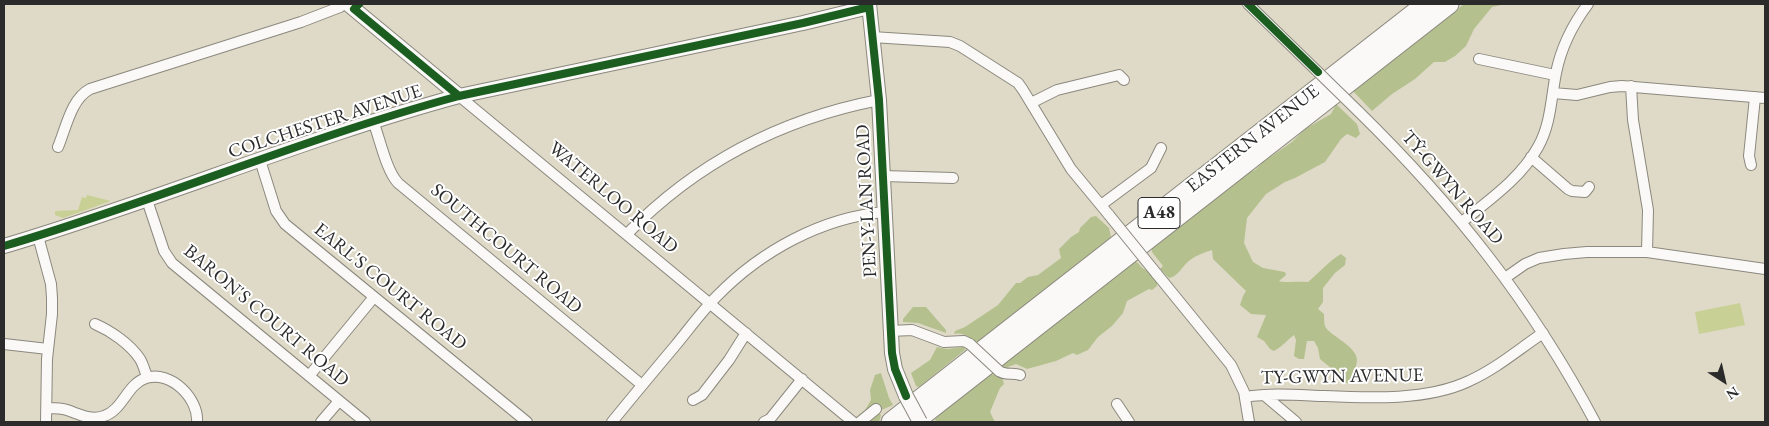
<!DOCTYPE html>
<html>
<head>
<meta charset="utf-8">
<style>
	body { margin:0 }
	#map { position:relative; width:1769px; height:426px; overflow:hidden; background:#dfdac7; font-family:"EB Garamond",serif }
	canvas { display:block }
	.frame { position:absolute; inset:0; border:5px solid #2b2b2b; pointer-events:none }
	.north { position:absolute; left:1699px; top:356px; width:50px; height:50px; -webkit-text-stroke:4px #fff; paint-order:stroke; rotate:145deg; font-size:14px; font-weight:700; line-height:20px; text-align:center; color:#2b2b2b }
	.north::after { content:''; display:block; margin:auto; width:18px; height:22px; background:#2b2b2b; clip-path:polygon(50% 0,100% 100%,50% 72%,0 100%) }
</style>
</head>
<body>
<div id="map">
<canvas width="1769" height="426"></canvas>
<div class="frame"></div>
<div class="north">N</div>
</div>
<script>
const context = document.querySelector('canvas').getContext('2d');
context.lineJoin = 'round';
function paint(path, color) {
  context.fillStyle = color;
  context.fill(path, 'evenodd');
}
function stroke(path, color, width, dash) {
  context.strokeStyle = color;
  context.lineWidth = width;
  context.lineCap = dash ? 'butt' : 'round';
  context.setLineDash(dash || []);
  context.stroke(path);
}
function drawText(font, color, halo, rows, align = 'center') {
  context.font = font + ' "EB Garamond",serif';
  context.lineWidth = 4;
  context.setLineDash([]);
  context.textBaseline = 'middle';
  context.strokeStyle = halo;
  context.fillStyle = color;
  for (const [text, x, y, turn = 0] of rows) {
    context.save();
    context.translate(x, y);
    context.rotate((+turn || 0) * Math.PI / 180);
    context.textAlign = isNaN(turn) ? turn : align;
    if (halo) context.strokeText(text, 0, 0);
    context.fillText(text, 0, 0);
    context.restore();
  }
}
paint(new Path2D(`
	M 87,195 L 111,201 L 63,218 L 55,215 L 55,211 L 78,210 L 82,197 L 86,198 Z
	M 1740,303 L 1745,325 L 1699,334 L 1695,312 Z`), '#c8d095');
paint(new Path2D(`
	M 1464,4 L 1505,4 L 1492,7 L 1474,29 L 1466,46 L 1455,56 L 1445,62 L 1434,62 L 1415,79 L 1392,94 L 1372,111 L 1352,90 Z
	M 1336,104 L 1357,124 L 1360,134 L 1356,138 L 1347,134 L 1341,139 L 1325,162 L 1295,178 L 1285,182 L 1266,194 L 1247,218 L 1244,243 L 1253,262 L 1263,268 L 1285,272 L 1286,275 L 1279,281 C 1283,283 1301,281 1308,282 C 1319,273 1329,261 1341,254 L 1346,258 L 1345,265 L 1335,273 L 1323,288 L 1323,302 L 1318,309 L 1324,314 C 1324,318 1324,323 1325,326 C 1328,335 1358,346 1357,361 C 1356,368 1353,377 1351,384 L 1339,381 L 1338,374 L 1320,359 L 1318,348 L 1314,341 L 1307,341 L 1304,359 L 1299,359 L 1294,356 L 1296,340 L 1294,335 C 1287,340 1282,347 1274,351 L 1270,349 L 1264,341 L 1257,337 L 1266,315 L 1251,314 L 1240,305 L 1243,296 L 1246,291 L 1213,259 L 1212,250 C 1205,252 1197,255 1190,260 C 1182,266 1179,276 1169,278 L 1160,269 L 1163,266 L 1152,252 L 1152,248 L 1247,173 L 1255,170 L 1263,162 L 1292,142 L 1305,129 L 1331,114 Z
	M 1096,216 L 1109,228 L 1111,237 L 981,342 C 969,343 968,331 954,334 L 955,331 L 965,327 L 998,305 L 1016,283 L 1020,283 L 1028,277 L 1038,275 L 1061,258 L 1059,249 L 1071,237 L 1079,232 L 1080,228 L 1091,217 Z
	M 1134,261 C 1140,263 1139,266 1144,269 C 1149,272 1153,274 1157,279 L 1157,286 L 1152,290 L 1149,289 L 1127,301 L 1123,313 L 1112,326 L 1098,337 L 1088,350 L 1077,355 L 1073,353 L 1056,361 L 1027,369 L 1016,364 L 1005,368 L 1001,366 L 1112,277 L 1120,274 Z
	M 913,307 L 926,307 L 946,330 L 946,333 L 918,323 L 903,322 L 903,319 Z
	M 937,347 L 947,349 L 963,347 L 966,349 L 919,387 L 916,386 L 911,373 L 930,360 Z
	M 881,373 L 889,398 L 893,405 L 877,412 L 881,415 L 879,422 L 855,422 L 856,417 L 865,410 L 871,400 L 870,390 L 875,375 Z
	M 991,374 L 1002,377 L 1004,384 L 1000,388 L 990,412 L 995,422 L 936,422 L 935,419 L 940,414 Z`), '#b4c18e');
const street = new Path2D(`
	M 1248,4 L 1318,72
	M 872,37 L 950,42 L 960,46 L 1018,83 L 1023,90 L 1071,169 L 1109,215
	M 1479,59 L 1555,75
	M 1631,86 L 1633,120 L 1648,210 L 1647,252
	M 1553,93 L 1577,95 L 1610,87 L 1622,86 L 1765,98
	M 459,96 L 853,422
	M 1031,103 L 1057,90 L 1119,75 L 1124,80
	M 1358,111 C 1455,206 1531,302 1595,422
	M 373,121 C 380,139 386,170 398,183 L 642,385
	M 58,147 C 66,128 71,99 90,89 L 301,22 L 340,7 L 343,4
	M 1531,157 L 1568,189 L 1572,191 L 1585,192 L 1589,187
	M 260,160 L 276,211 L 285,224 L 527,422
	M 1751,165 L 1749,156 L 1755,97
	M 883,176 L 953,178
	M 147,200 L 164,251 L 172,263 L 365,422
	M 1101,205 L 1151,168 L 1161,148
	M 1462,222 C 1489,200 1521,178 1538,147 C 1551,124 1551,98 1556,73 C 1561,48 1573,24 1588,4
	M 627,234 C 697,162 781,119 879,100
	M 38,236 L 51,284 L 52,298 L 52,314 L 47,359 L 46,422
	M 1156,273 L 1231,365 L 1244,392 L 1249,422
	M 1505,278 L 1525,264 L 1539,258 L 1564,254 L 1587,252 L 1647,252 L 1765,269
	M 95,324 C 111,331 130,344 140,359 C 143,364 145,371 147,377
	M 890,331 L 912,330 L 944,342 L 964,341 L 970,344
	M 4,344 L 48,349
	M 999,371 C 1006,376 1013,372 1020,375
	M 309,376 L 374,297
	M 1264,395 L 1296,422
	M 1245,397 C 1271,393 1296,395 1322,396 C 1368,398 1427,401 1469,381 C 1496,369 1519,349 1543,333
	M 693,400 L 702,395 L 729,360 L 746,333
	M 1117,404 L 1129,422
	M 48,408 C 54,408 61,408 67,410 C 79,414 91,421 104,416 C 123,410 127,384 146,378 C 171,370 199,399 197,422
	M 321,422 L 339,401
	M 612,422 C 633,396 654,371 675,346 C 689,329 702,311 717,296 C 761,251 821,218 884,212
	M 764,422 L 770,419 L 802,379
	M 860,422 L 876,409`);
const secondary = new Path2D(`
	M 348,4 L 459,96
	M 869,4 L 879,100 L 892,353 L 895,369 L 906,396
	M 4,246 C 157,201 304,138 459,96 L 803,23 L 869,7`);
const highway = new Path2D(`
	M 891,422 L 1426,4
	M 914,422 L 1449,4`);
stroke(street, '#8b887e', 12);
stroke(secondary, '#8b887e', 16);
stroke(highway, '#8b887e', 21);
stroke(street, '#faf9f7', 10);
stroke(secondary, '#faf9f7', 14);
stroke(highway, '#faf9f7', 19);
const streetBridge = new Path2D(`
	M 1318,72 L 1358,111
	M 1109,215 L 1156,273
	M 970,344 L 999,371`);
const secondaryBridge = new Path2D(`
	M 906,396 L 920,422`);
stroke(streetBridge, '#8b887e', 12, []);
stroke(secondaryBridge, '#8b887e', 16, []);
stroke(streetBridge, '#faf9f7', 10);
stroke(secondaryBridge, '#faf9f7', 14);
stroke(new Path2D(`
	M 359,4 L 354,9 L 459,96
	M 869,4 L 879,100 L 892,353 L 895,369 L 906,396
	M 1248,4 L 1318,72
	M 4,246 C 157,201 304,138 459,96 L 803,23 L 869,7`), '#1b5e20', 8);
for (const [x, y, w] of [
	[1159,213,42]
]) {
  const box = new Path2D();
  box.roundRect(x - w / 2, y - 15.5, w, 31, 4);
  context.fillStyle = '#fff';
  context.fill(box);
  stroke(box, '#2b2b2b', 1);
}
drawText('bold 18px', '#2b2b2b', null, [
	["A48",1159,213]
]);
drawText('19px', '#2b2b2b', '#fff', [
	["COLCHESTER AVENUE",325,122,-18],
	["EASTERN AVENUE",1253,139,-38],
	["TŶ-GWYN ROAD",1452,188,49],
	["WATERLOO ROAD",613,198,40],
	["PEN-Y-LAN ROAD",867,201,-93],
	["SOUTHCOURT ROAD",506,249,40],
	["EARL'S COURT ROAD",390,287,39],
	["BARON'S COURT ROAD",266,316,40],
	["TY-GWYN AVENUE",1342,377,-1]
]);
</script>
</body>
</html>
